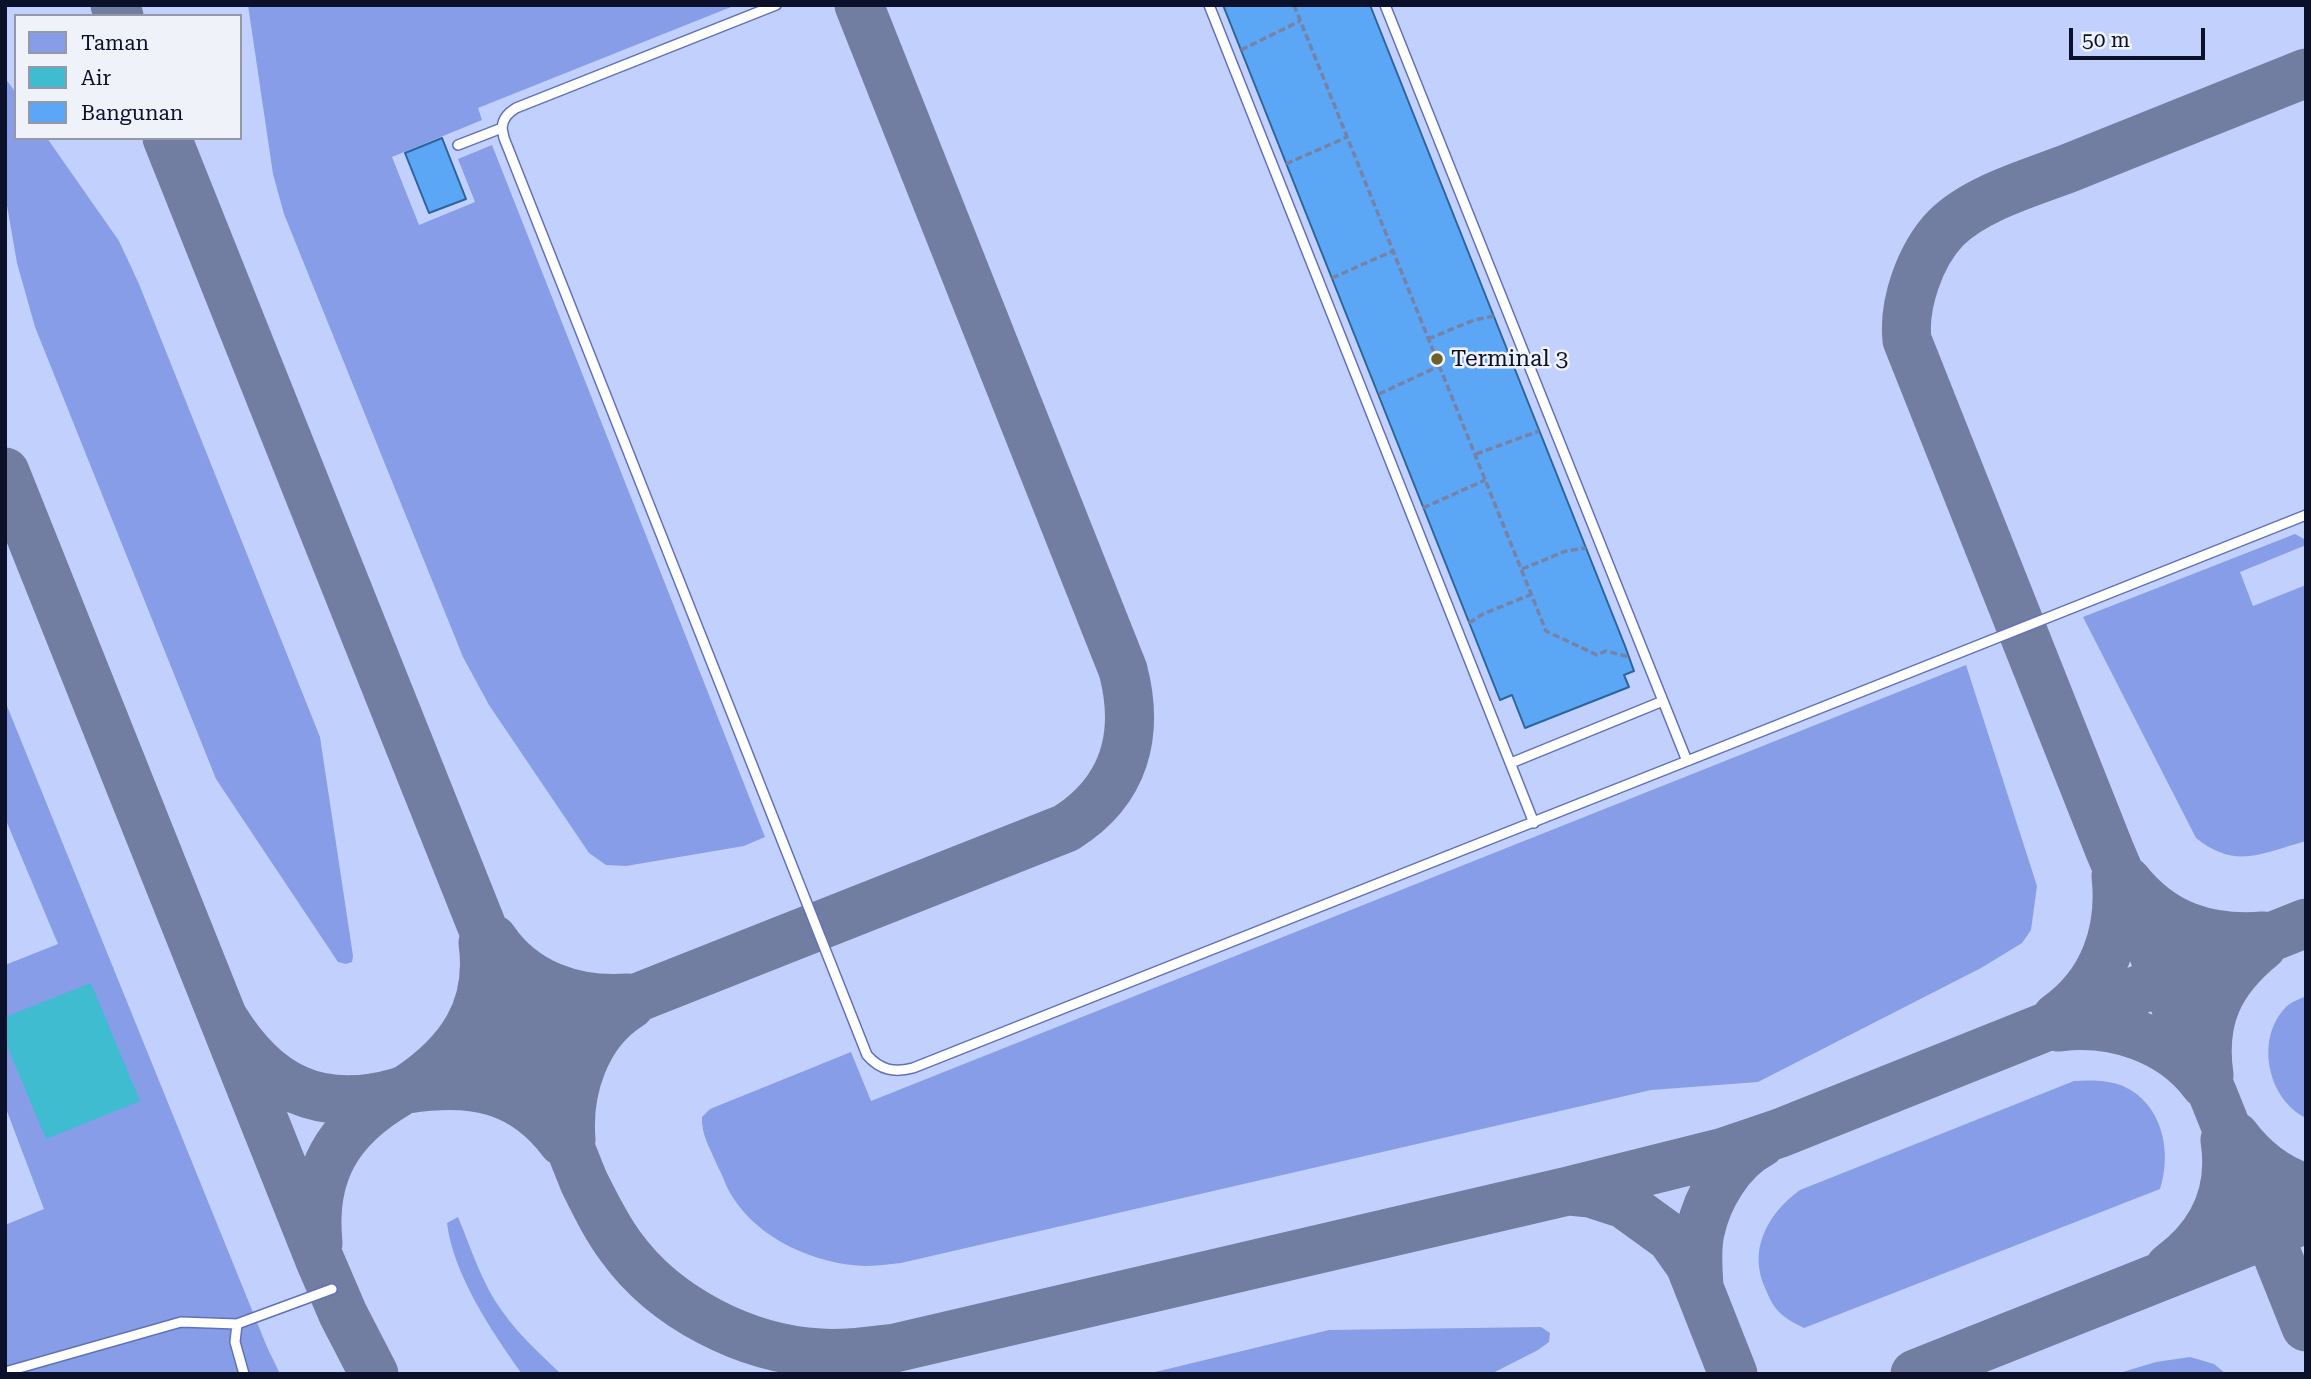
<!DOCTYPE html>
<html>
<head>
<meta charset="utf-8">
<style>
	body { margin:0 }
	#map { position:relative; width:2311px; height:1379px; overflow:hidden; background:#c2d0fd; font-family:"Roboto Serif",serif }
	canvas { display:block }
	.frame { position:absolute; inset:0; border:7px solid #0b112b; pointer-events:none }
	.legend { position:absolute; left:14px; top:14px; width:228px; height:126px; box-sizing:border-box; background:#f0f2fa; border:2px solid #9498a7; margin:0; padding:9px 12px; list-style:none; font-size:21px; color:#0b112b }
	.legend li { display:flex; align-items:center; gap:14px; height:35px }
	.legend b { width:35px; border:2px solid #9498a7 }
	.scale { position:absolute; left:2069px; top:28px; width:136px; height:32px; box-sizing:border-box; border:4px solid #0b112b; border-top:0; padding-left:9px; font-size:21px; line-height:24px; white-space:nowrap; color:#0b112b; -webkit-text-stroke:5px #f0f2fa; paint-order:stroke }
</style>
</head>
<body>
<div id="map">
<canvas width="2311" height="1379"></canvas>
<div class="frame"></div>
<ul class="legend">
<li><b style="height:19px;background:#879de7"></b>Taman</li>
<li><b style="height:19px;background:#3fbcd0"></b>Air</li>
<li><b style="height:19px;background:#5ba6f5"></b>Bangunan</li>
</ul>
<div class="scale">50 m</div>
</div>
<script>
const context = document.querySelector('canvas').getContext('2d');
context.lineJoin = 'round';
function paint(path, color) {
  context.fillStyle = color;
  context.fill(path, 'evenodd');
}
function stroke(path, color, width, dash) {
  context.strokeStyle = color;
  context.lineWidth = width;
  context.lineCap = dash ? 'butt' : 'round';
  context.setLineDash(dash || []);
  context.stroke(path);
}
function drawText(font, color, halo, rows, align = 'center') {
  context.font = font + ' "Roboto Serif",serif';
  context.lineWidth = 5;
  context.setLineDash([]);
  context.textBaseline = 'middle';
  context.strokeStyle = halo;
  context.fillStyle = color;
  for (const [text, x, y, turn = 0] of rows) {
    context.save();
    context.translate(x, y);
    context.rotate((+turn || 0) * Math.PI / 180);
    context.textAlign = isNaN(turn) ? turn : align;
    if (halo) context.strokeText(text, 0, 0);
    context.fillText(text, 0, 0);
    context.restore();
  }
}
paint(new Path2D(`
	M 248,5 L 736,5 L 478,108 L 482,120 L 392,157 L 419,225 L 475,202 L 458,159 L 492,145 L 765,837 L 744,846 L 626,866 L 606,865 L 589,853 L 489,705 L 463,657 L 284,214 L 273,174 Z
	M 5,78 L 16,93 L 16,138 L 47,138 L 119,241 L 139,284 L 320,737 L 353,956 L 352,962 L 346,964 L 338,962 L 216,779 L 35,327 L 17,263 L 5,194 Z
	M 2295,534 L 2304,539 L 2306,545 L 2240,572 L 2253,606 L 2306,585 L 2306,841 C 2262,853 2236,870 2196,838 L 2083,617 Z
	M 1966,665 L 2037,886 L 2031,930 L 2022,943 L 1981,968 L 1758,1082 L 1651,1090 L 901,1263 C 889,1264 876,1266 864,1266 C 815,1264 758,1239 732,1196 C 726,1187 723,1176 718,1167 C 711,1150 701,1135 702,1117 L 710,1109 L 851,1052 L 871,1101 Z
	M 5,701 L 267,1347 L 280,1374 L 5,1374 L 5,1225 L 44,1209 L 5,1106 L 5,965 L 58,944 L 5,818 Z
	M 2306,996 L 2306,1118 C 2267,1099 2255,1038 2286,1007 C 2291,1002 2300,999 2306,996 Z
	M 2074,1081 C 2090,1080 2108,1080 2123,1086 C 2163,1104 2172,1152 2160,1189 L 1804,1328 C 1798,1325 1790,1321 1785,1317 C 1775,1310 1770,1300 1766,1290 C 1747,1251 1767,1214 1800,1190 Z
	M 458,1217 C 471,1248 482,1284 502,1311 C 519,1335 540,1354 561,1374 L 522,1374 C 492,1332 453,1274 447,1223 Z
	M 1541,1327 L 1550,1333 L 1549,1342 L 1538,1350 L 1491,1374 L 1147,1374 L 1329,1330 Z
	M 2190,1357 L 2214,1364 L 2226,1374 L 2116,1374 L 2156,1362 Z`), '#879de7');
paint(new Path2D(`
	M 91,983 L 140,1101 L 46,1139 L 5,1041 L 5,1017 Z`), '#3fbcd0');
stroke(new Path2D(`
	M 115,5 L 119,16
	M 2306,73 C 2227,105 2148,136 2069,168 C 2030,183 1976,198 1946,228 C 1920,255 1903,304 1907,340 L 2110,851 L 2214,1097 L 2306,1327
	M 167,138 L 584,1182 C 595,1204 606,1227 621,1247 C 665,1308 746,1349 820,1353 C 845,1355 871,1351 895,1348 L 1568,1191 L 1724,1152 L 1780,1133 L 2306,923
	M 5,472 L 319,1258 L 343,1314 L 374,1374
	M 2127,881 C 2163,926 2208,940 2263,936
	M 493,939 C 523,984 575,1002 628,998
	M 483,943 C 492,1009 460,1054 407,1089 C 471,1079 522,1087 563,1142
	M 2057,1017 C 2104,984 2122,931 2116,876
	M 224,1019 C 266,1087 319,1115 399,1092 L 1066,828 C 1125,791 1140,735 1123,670 L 859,5
	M 2059,1027 C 2113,1020 2172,1039 2205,1084
	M 2209,1075 C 2201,1019 2219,981 2262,946
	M 2235,1136 C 2253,1160 2276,1179 2306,1188
	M 571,1140 C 567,1090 585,1033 630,1005
	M 1570,1191 L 1590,1193 L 1624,1204 L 1671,1238 L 1690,1265 L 1733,1374
	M 318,1243 C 311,1173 338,1128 398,1093
	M 2170,1267 C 2213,1236 2233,1193 2225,1140
	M 1699,1287 C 1698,1269 1696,1250 1700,1232 C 1707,1198 1730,1159 1761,1143
	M 1915,1374 L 2306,1219`), '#727da2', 49);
const building = new Path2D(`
	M 1223,5 L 1370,5 L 1625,646 L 1634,671 L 1624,675 L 1629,687 L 1525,728 L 1512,695 L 1500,700 Z
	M 442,138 L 466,199 L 429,213 L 405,153 Z`);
paint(building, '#5ba6f5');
stroke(building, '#2c649c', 2);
const service = new Path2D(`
	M 1209,5 L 1534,823
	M 1385,5 L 1687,761 L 2306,515
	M 502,128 L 504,138 L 867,1055 C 880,1070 894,1073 913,1068 L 1687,761
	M 458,145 L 502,128 C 503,118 508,113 516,108 L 776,5
	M 1511,763 L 1663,701
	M 237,1324 L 235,1342 L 244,1374
	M 5,1372 L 181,1322 L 237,1324 L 332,1289`);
stroke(service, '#6072b6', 12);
stroke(new Path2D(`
	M 1294,5 L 1546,631 L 1597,655 L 1606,651 L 1629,657
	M 1241,50 L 1300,21
	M 1286,164 L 1347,137
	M 1332,278 L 1393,251
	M 1428,339 L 1474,320 L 1494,316
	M 1379,394 L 1439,366
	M 1476,454 L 1539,431
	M 1423,508 L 1485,480
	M 1522,569 L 1566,551 L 1586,548
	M 1469,623 L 1483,614 L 1530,595`), '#7782a7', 3.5, [7, 3.5]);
stroke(service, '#fff', 9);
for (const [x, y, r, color] of [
	[1437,359,7,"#6f5f2c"]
]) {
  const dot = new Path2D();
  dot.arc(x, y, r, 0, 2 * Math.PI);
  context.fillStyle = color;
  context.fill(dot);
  stroke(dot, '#f0f2fa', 2.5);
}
drawText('23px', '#0b112b', '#f0f2fa', [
	["Terminal 3",1451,359]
], 'left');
</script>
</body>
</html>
